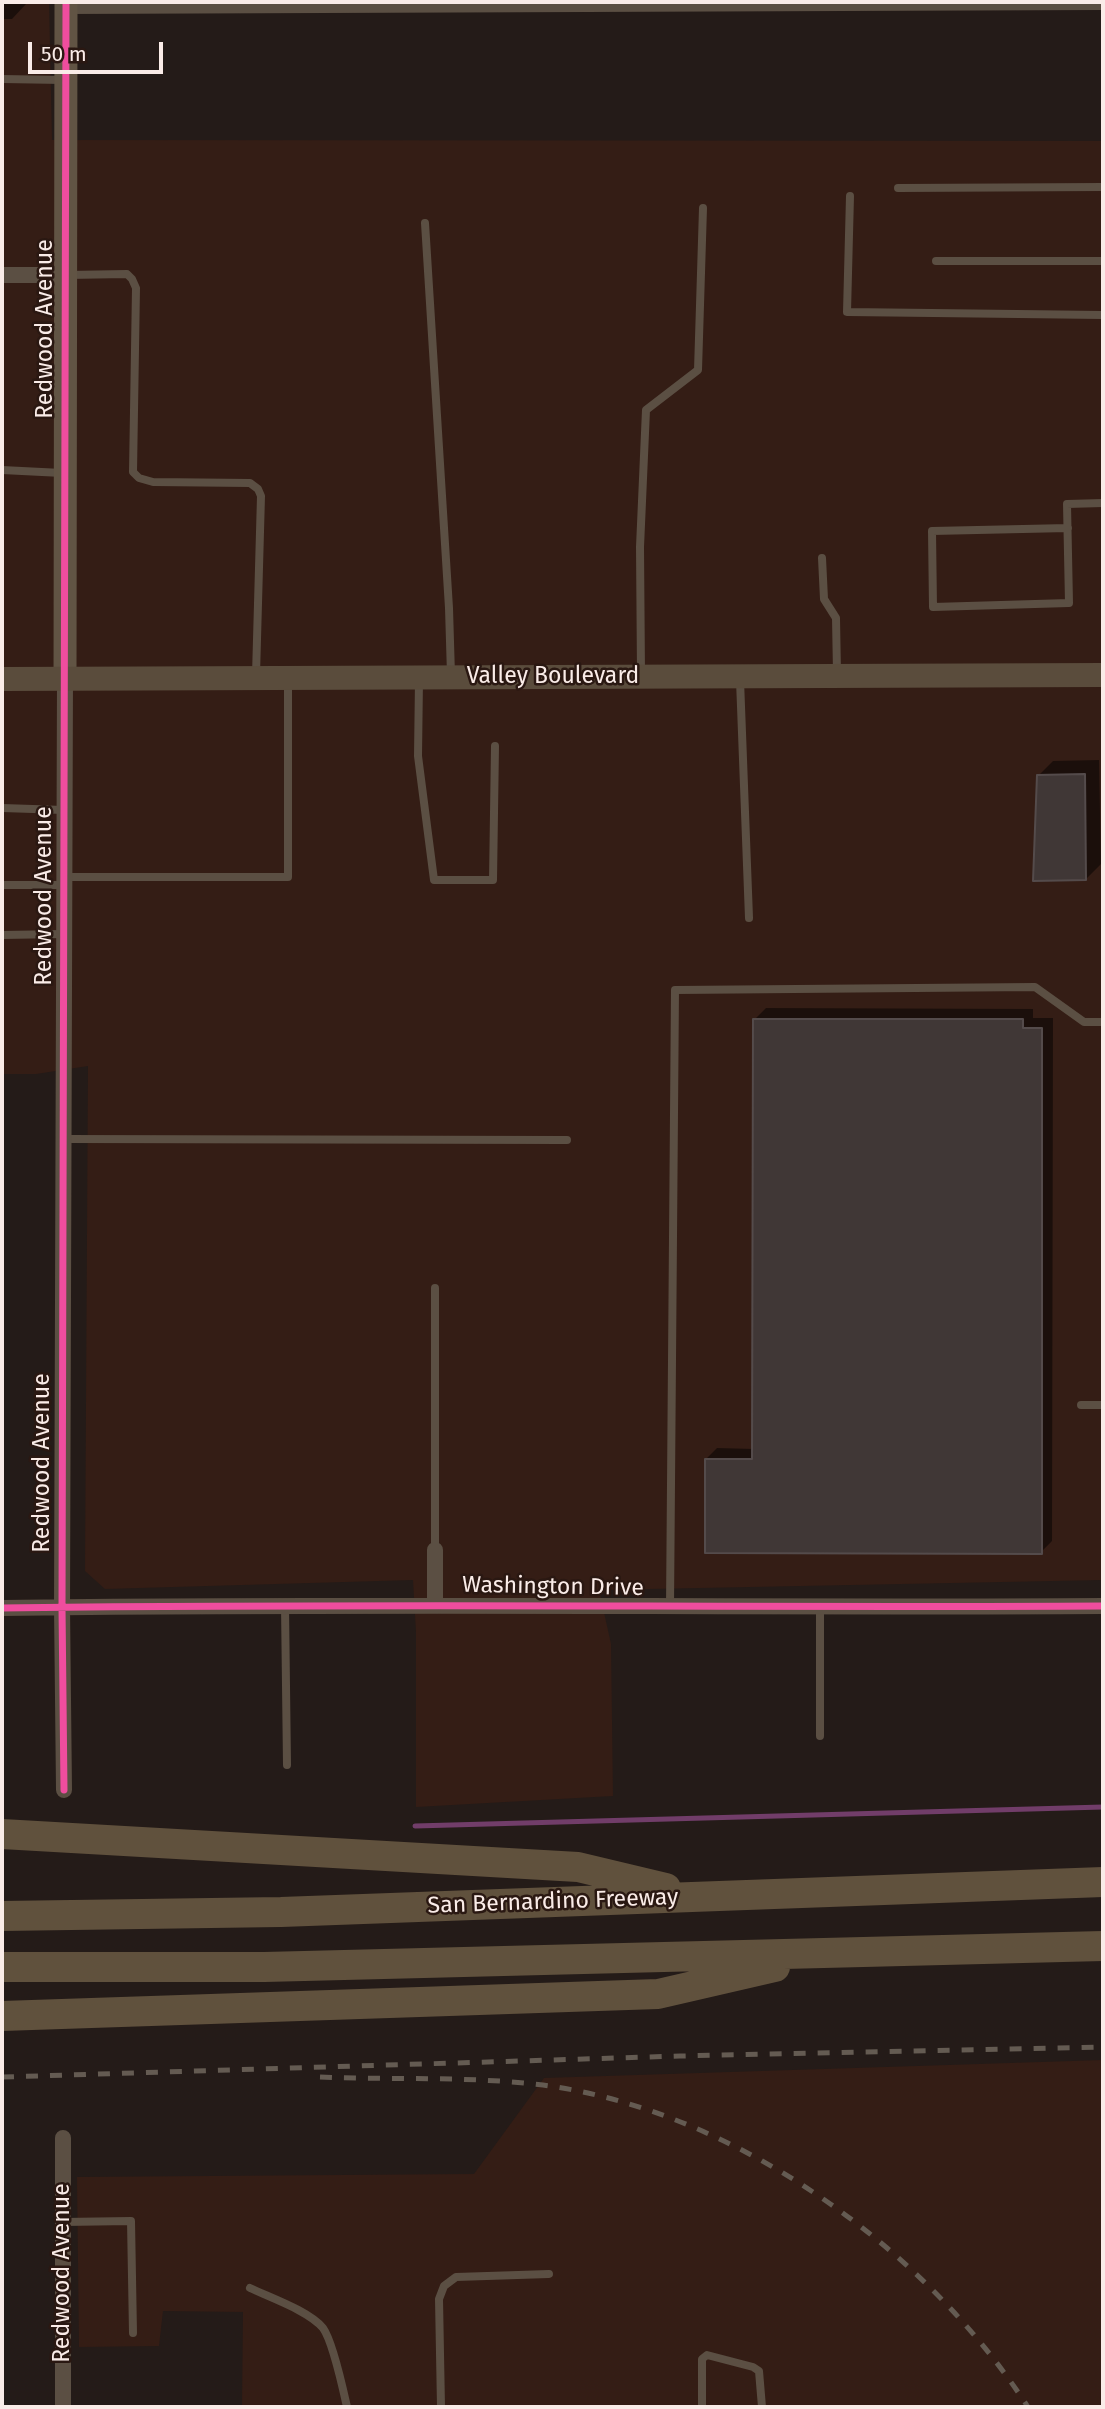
<!DOCTYPE html>
<html>
<head>
<meta charset="utf-8">
<style>
	body { margin:0 }
	#map { position:relative; width:1105px; height:2409px; overflow:hidden; background:#241b18; font-family:"Fira Sans",sans-serif }
	canvas { display:block }
	.frame { position:absolute; inset:0; border:4px solid #faece8; pointer-events:none }
	.scale { position:absolute; left:28px; top:42px; width:135px; height:32px; box-sizing:border-box; border:4px solid #faece8; border-top:0; padding-left:9px; font-size:21px; line-height:24px; white-space:nowrap; color:#faece8; -webkit-text-stroke:5px #2a1812; paint-order:stroke }
</style>
</head>
<body>
<div id="map">
<canvas width="1105" height="2409"></canvas>
<div class="frame"></div>
<div class="scale">50 m</div>
</div>
<script>
const context = document.querySelector('canvas').getContext('2d');
context.lineJoin = 'round';
function paint(path, color) {
  context.fillStyle = color;
  context.fill(path, 'evenodd');
}
function stroke(path, color, width, dash) {
  context.strokeStyle = color;
  context.lineWidth = width;
  context.lineCap = dash ? 'butt' : 'round';
  context.setLineDash(dash || []);
  context.stroke(path);
}
function drawText(font, color, halo, rows, align = 'center') {
  context.font = font + ' "Fira Sans",sans-serif';
  context.lineWidth = 5;
  context.setLineDash([]);
  context.textBaseline = 'middle';
  context.strokeStyle = halo;
  context.fillStyle = color;
  for (const [text, x, y, turn = 0] of rows) {
    context.save();
    context.translate(x, y);
    context.rotate((+turn || 0) * Math.PI / 180);
    context.textAlign = isNaN(turn) ? turn : align;
    if (halo) context.strokeText(text, 0, 0);
    context.fillText(text, 0, 0);
    context.restore();
  }
}
paint(new Path2D(`
	M 2,2 L 49,2 L 52,140 L 1103,141 L 1103,1580 L 599,1590 L 611,1644 L 613,1796 L 416,1807 L 416,1632 L 413,1580 L 105,1589 L 85,1571 L 88,1066 L 36,1074 L 2,1074 Z
	M 1103,2060 L 1103,2407 L 242,2407 L 243,2312 L 163,2311 L 159,2346 L 79,2347 L 77,2177 L 474,2174 L 544,2078 Z`), '#341d15');
paint(new Path2D(`
	M 2,2 L 26,2 L 26,4 L 12,19 L 2,19 Z
	M 1099,760 L 1101,864 L 1086,879 L 1038,776 L 1053,761 Z
	M 766,1008 L 1033,1009 L 1033,1018 L 1053,1018 L 1052,1541 L 1041,1552 L 706,1459 L 717,1448 L 754,1449 L 755,1019 Z`), '#0007');
stroke(new Path2D(`
	M 415,1826 L 1103,1807`), '#713d69', 5);
const building = new Path2D(`
	M 1085,774 L 1086,880 L 1033,881 L 1037,775 Z
	M 753,1019 L 1023,1019 L 1023,1028 L 1042,1028 L 1042,1554 L 705,1553 L 705,1459 L 752,1459 Z`);
paint(building, '#403736');
stroke(building, '#544b4b', 2);
stroke(new Path2D(`
	M 2,79 L 63,80
	M 898,188 L 1103,187
	M 850,196 L 847,312 L 1103,315
	M 425,223 L 449,608 L 451,675
	M 936,261 L 1103,261
	M 67,275 L 127,274 L 132,279 L 136,288 L 133,472 L 139,478 L 153,482 L 250,483 L 258,489 L 261,496 L 256,675
	M 2,470 L 62,473
	M 1068,528 L 932,531 L 933,607 L 1069,603 L 1067,504 L 1103,503
	M 822,558 L 824,599 L 836,618 L 837,673
	M 641,674 L 640,547 L 646,410 L 698,370 L 703,208
	M 419,680 L 418,756 L 434,880 L 493,880 L 495,746
	M 740,680 L 749,918
	M 2,808 L 64,810
	M 64,877 L 288,877 L 288,680
	M 2,885 L 64,885
	M 2,935 L 64,934
	M 63,1139 L 567,1140
	M 1081,1405 L 1103,1405
	M 435,1550 L 435,1288
	M 285,1606 L 287,1765
	M 670,1607 L 675,990 L 1035,987 L 1084,1022 L 1103,1022
	M 820,1608 L 820,1736
	M 63,2222 L 131,2221 L 133,2333
	M 250,2288 C 271,2298 309,2311 323,2328 C 333,2342 343,2389 347,2407
	M 441,2407 L 439,2299 L 444,2286 L 456,2277 L 549,2274
	M 702,2407 L 702,2359 L 707,2355 L 753,2367 L 759,2371 L 762,2407`), '#5b4f43', 8);
stroke(new Path2D(`
	M 66,6 L 1103,2
	M 2,275 L 65,275
	M 435,1550 L 435,1604
	M 2,1608 C 369,1603 736,1608 1103,1606
	M 64,1790 L 62,1607 L 65,679
	M 63,2407 L 63,2138`), '#5b4f43', 16);
stroke(new Path2D(`
	M 65,679 L 66,2`), '#615444', 23);
stroke(new Path2D(`
	M 2,679 L 1103,675`), '#5a4c3c', 24);
stroke(new Path2D(`
	M 2,1834 L 578,1867 L 666,1888
	M 2,1916 L 281,1912 L 1103,1882
	M 2,1967 L 264,1967 L 1103,1946
	M 2,2016 L 658,1994 L 775,1967`), '#60513d', 30);
stroke(new Path2D(`
	M 2,2077 L 680,2056 L 1103,2047
	M 320,2077 C 394,2080 470,2076 543,2085 C 735,2111 924,2247 1028,2407`), '#645b52', 5, [12, 12]);
stroke(new Path2D(`
	M 2,1608 C 369,1603 736,1608 1103,1606
	M 64,1790 L 62,1607 L 66,2`), '#ef4d9e', 7);
drawText('23px', '#faece8', '#2a1812', [
	["Redwood Avenue",46,329,-90],
	["Valley Boulevard",553,677],
	["Redwood Avenue",45,896,-90],
	["Redwood Avenue",43,1463,-90],
	["Washington Drive",553,1587,1],
	["San Bernardino Freeway",553,1902,-2],
	["Redwood Avenue",63,2273,-90]
]);
</script>
</body>
</html>
